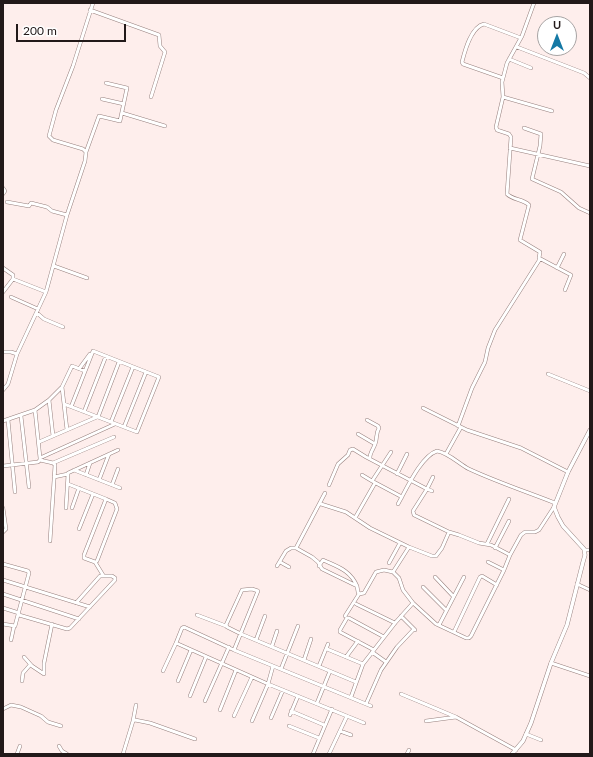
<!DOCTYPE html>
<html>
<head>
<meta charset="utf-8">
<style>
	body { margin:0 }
	#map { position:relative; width:593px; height:757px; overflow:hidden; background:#feeeec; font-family:Lato,sans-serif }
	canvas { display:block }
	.frame { position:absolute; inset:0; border:4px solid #221919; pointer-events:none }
	.north { position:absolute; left:537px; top:16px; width:40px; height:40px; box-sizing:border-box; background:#fff; border:1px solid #a7a3a3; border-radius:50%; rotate:0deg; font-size:11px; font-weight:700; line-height:16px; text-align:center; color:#221919 }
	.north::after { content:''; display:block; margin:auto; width:14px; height:18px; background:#1579a5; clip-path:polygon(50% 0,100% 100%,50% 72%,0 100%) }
	.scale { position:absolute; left:16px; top:24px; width:110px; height:18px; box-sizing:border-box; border:2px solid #221919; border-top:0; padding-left:5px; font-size:12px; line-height:14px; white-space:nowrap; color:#221919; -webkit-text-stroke:3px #fff; paint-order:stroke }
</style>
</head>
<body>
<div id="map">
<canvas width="593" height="757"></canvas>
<div class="frame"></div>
<div class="north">U</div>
<div class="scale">200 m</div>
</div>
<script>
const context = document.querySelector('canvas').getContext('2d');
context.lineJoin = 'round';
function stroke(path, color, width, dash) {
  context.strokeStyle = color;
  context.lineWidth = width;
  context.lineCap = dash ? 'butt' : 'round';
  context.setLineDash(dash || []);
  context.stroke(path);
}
const minor = new Path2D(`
	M 534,3 L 522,36 L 507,63 L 502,82 L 503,97 L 496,127 L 497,130 L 509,134 L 511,137 L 507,194 C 513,200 523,199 529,205 L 520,240 L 540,252 L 539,258 L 571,275 L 565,290
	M 90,10 L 159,35 L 160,46 L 165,52 L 151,97
	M 517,47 L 584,73 L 590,78
	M 509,59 L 531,68
	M 503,78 L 463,64 L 462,62 C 465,50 471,27 484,24 L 521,38
	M 503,97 L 552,111
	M 102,99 L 124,104
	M 122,113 L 165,126
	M 524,128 L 541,134 L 540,146 L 532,179 L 561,192 L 579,208 L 590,213
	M 510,148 L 590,166
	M 86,152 L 99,116 L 120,121 L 127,88 L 106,83
	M 3,188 L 5,191 L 3,194
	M 7,202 L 29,206 L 31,203 L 47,207 L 52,211 L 67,215
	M 54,266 L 87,278
	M 3,268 L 13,275 L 13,279
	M 557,268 L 564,254
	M 3,292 L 13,279 L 46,292
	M 11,297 L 38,309
	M 37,313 L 44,319 L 63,327
	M 3,352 L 11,352 L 17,354
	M 79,369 L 90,354
	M 548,374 L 590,391
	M 62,387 L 67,430
	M 3,390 L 8,384 L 17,354 L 46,292 L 67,215 L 85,161 L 86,152 L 83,149 L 53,140 L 49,136 L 56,110 L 73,66 L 93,3
	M 49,400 L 53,436
	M 64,404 C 88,413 113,423 137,432 L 159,377 L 93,351 L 71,407
	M 423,408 L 467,430 L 521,448 L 568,472
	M 35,410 L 49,400 L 62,387 L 72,366 L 85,371
	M 84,412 L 106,356
	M 21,416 L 29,487
	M 98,417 L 119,362
	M 8,420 L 15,492
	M 367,420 L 378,426 L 379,428 C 376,433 377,436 376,441 C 375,448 369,452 370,459
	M 3,421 L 35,410 L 40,458 L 40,460 L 38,462 L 3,466
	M 111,422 L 133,367
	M 458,426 L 472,388 L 485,362 L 488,348 L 495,330 L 540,259
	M 124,427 L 146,372
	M 358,434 L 375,444
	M 39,442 L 97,417
	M 391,452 L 372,481 L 402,497
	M 446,454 L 461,427
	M 40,458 L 115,424
	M 40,460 L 53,463 L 55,465 L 50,541
	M 53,463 L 114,437
	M 74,470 L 120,488
	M 68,473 L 118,450
	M 397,474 L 407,454
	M 86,475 L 90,463
	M 362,475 L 372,481
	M 54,477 L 68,474 L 66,508
	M 99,480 L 109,454
	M 68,484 L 106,499
	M 112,485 L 118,469
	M 329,485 L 338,464 L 348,455 L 350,450 L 353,449 L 366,457 L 427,489 L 413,511 L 414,515 L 449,532 L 459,535 L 479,543 L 491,545 L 510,555
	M 432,491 L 427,489 L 433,477
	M 106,499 L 115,503 L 117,509 L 97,561 L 95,562 L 84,558 L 84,555 Z
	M 321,504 L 346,512 L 370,528 L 409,547 L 432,556 L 436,556 L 442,548 L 449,532
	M 398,504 C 406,490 421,456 437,451 C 449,453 459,464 469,469 C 497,482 527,492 555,503
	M 3,508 L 6,529 L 3,532
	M 72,508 L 79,488
	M 355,518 L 375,483
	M 79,529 L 93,494
	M 487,544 L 509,499
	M 296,548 L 325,493
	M 495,548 L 509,521
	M 585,550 L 590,550
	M 95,562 L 103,575
	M 280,562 L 289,567
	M 488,562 L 504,570
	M 389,563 L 400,543
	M 3,564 L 28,571 L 29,573 L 15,626 L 3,624
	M 277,566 L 286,551 L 291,548 L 296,548 L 312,557 L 318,562 L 322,569 L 357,586 L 358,592 L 359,594 L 345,616
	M 319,566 L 323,560 C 338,567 350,570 357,586
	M 393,572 L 399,578 L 403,590 L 413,603
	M 435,577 L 453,596
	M 3,580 L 90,607
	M 577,584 L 590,590
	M 423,587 L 446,610
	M 3,594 L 79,619
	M 359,594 L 364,593 L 376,572 L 384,570 L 393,572 L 409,547
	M 356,604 L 395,623
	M 3,608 L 19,613
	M 19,615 L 67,629 L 70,628 L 115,580 L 115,578 L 112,576 L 100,576 L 76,603
	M 197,615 L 226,626
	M 401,616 L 415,630
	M 439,625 L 464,577
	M 454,632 L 480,577 L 482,576 L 497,585
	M 11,640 L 14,626
	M 256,640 L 265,616
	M 272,646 L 277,631
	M 327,649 L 363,664
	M 234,650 L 258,591 L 252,589 L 242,590 L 226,625 L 227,627 L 241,634 L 356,682
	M 374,650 L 340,632 L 340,630 L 347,618 L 349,618 L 384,637
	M 372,652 L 386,662
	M 24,657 L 32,666 L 44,674 L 44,663 L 52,624
	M 346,657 L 358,641
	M 304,660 L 311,639
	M 551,663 L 590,676
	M 319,666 L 328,644
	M 281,669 L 298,626
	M 163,671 L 176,643
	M 22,681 L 23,673 L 30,665
	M 178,681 L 191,650
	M 401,694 L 456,717 L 516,750
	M 190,696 L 206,657
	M 351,697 L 363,664 L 395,623 L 413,603 L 436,624 L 466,638 L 469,638 L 471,636 L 504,570 L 510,555 L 521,535 L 525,532 L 535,532 L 539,530 L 554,507
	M 205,701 L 229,647
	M 317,703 L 330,671
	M 366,704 L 381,670 L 397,647 L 414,629
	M 3,709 L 11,705 L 21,707 L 41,716 L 48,722 L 61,726
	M 220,710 L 236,670
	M 291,711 L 324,725
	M 290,715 L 298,696
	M 234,716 L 252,677
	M 271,718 L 283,690
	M 133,721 L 136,705
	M 252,721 L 268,684 L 273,666
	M 426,721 L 456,717
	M 364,723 L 268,684 L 176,643 L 182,628 L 184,627 L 234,650 L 371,706
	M 289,726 L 319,738
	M 340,731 L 351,735
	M 526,734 L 541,740
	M 59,746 L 62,751 L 67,754
	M 17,754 L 20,746
	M 123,754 L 133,721 L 135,720 L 150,723 L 195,739
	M 313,754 L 332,709
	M 329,754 L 347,716
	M 407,754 L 409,750`);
const tertiary = new Path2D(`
	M 512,754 L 523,741 L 531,723 L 551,663 L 567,625 L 583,562 L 585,555 L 584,549 L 563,526 L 558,517 L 554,507 L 568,472 L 590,430`);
stroke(minor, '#97807e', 4);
stroke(tertiary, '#97807e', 4.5);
stroke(minor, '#fff', 3);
stroke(tertiary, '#fff', 3.5);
</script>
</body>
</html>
